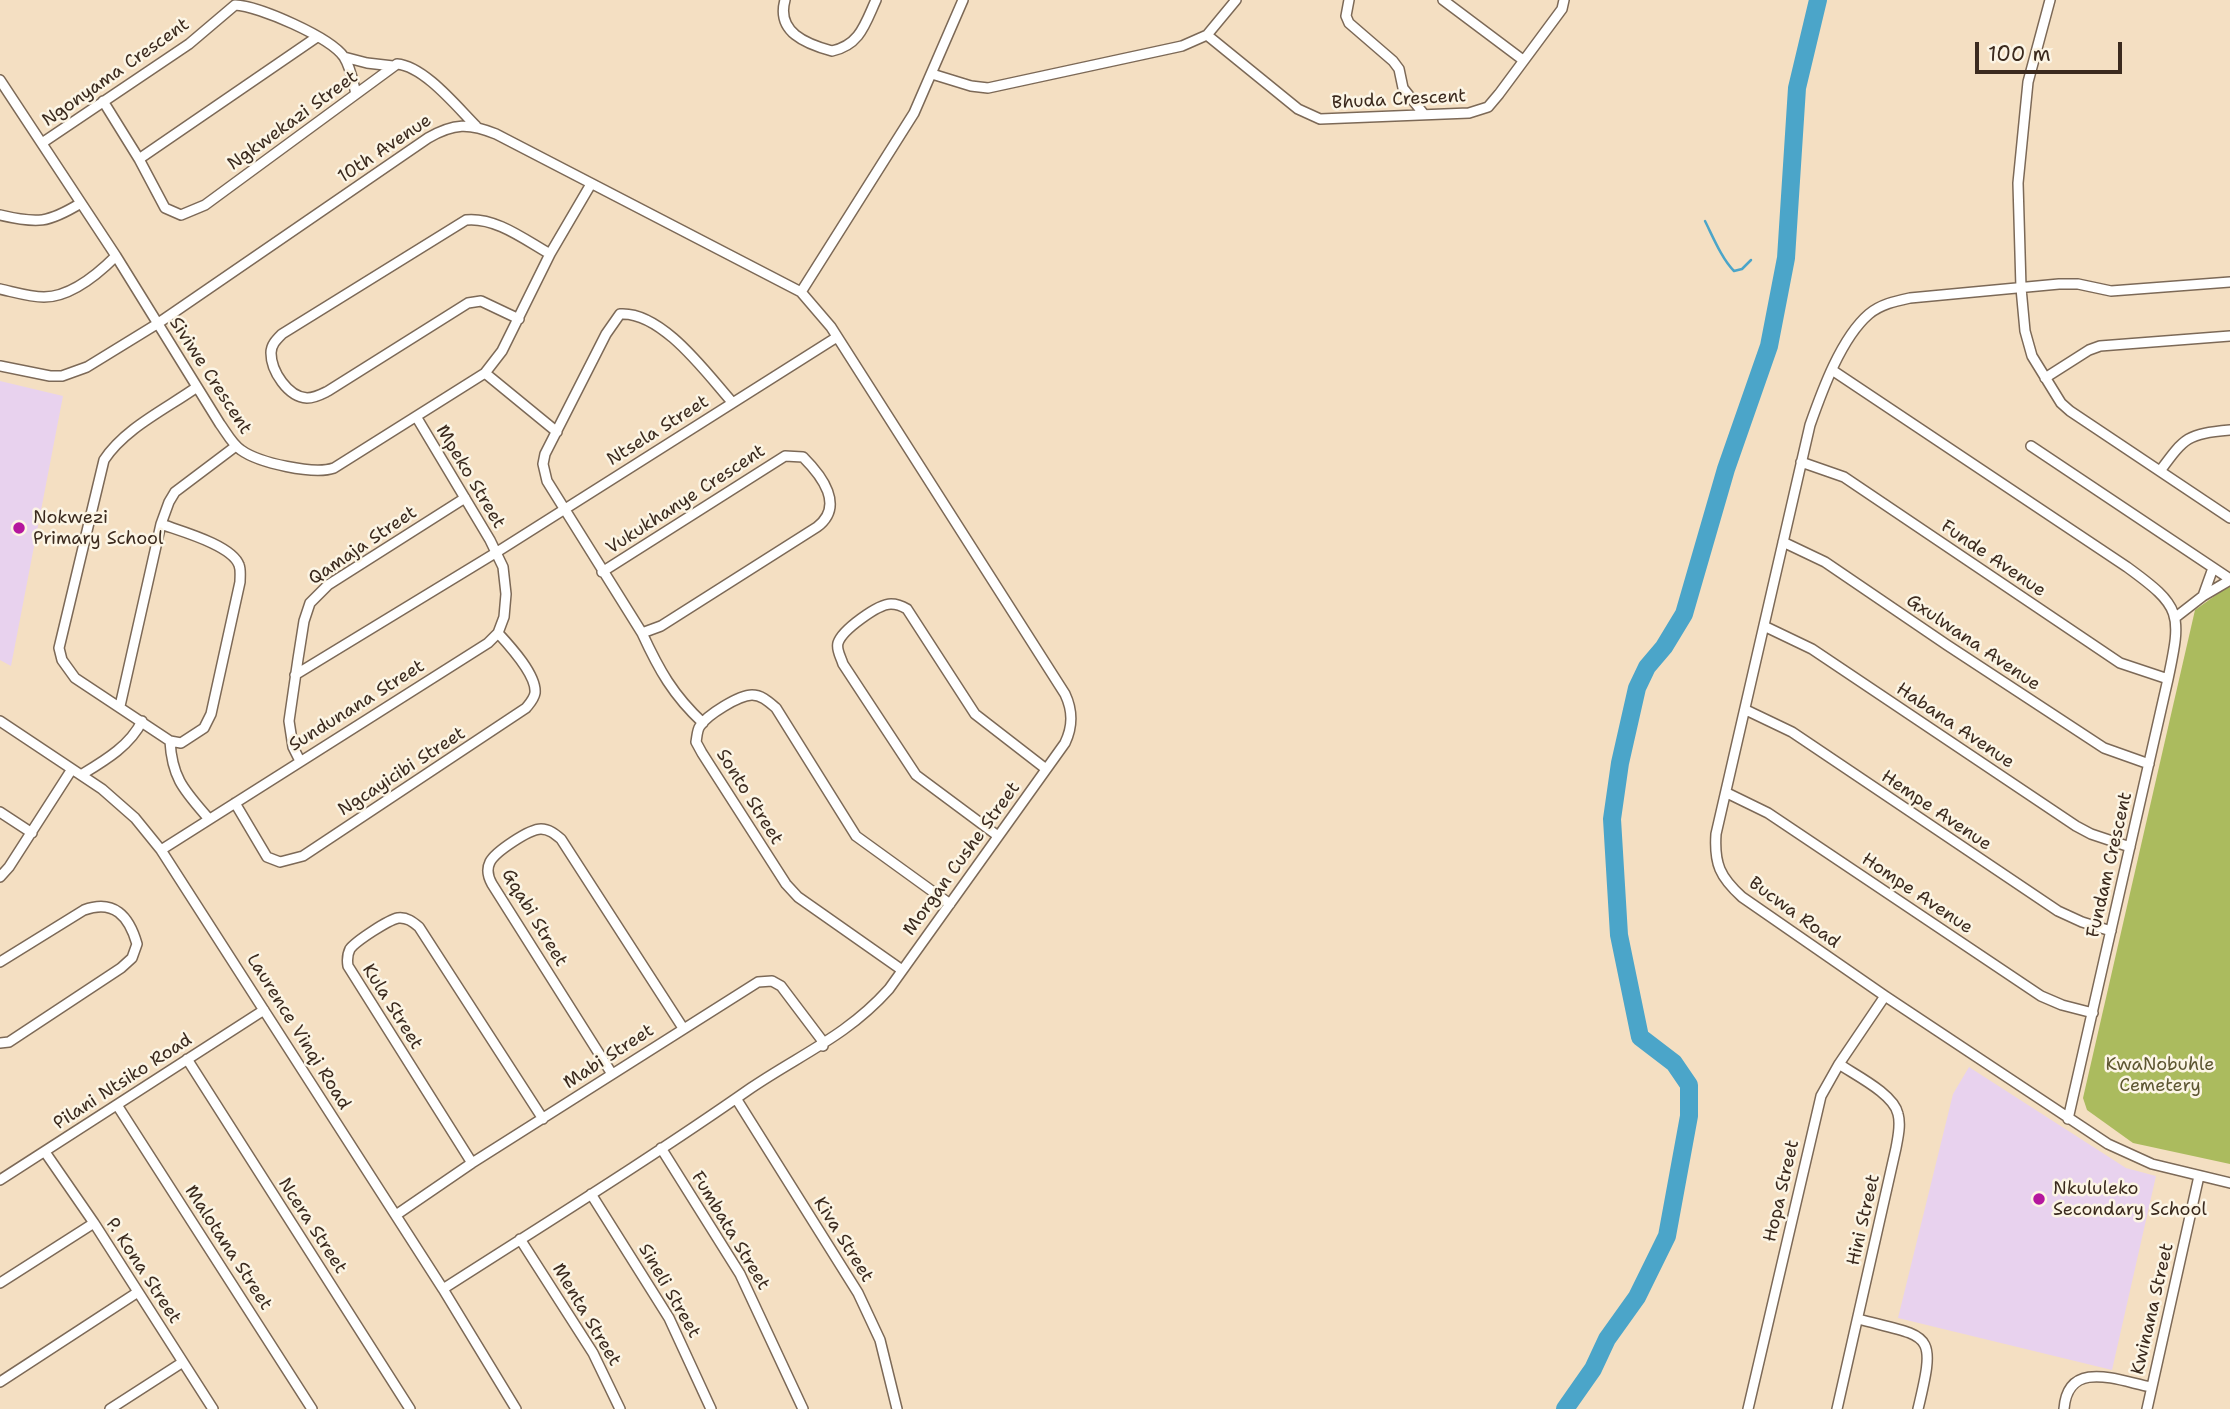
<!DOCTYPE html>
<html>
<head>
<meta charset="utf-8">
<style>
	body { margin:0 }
	#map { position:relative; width:2230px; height:1409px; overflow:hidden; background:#f4dfc2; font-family:"Shantell Sans",sans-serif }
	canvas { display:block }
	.scale { position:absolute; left:1975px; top:42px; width:147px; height:32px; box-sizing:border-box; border:4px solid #3b2a1e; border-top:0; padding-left:9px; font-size:21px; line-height:24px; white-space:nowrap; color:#3b2a1e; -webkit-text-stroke:5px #fcf5e5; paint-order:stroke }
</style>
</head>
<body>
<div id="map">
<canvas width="2230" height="1409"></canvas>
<div class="scale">100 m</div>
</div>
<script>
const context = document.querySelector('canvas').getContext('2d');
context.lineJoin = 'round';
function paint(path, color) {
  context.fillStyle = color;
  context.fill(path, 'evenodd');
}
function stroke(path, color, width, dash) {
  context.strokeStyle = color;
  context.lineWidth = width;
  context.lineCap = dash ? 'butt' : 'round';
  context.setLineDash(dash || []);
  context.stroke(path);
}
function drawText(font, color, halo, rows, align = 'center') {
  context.font = font + ' "Shantell Sans",sans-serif';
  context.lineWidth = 5;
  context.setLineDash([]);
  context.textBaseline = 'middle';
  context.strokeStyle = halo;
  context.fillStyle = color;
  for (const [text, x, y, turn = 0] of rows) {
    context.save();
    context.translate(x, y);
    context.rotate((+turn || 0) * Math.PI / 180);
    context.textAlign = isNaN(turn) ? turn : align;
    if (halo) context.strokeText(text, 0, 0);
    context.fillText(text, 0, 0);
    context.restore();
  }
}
paint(new Path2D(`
	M 0,381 L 63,396 L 11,666 L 0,660 Z
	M 1969,1067 L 2126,1168 L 2156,1176 L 2112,1370 L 1898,1318 L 1953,1094 Z`), '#e8d2ee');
paint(new Path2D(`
	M 2230,585 L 2230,1164 L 2133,1143 L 2087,1110 L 2083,1098 L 2195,610 Z`), '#abbb5e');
stroke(new Path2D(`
	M 1705,221 C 1713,237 1722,259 1734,271 L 1742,269 L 1751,260`), '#4ba5c9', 2.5);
stroke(new Path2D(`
	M 1565,1409 L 1593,1369 L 1607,1339 L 1637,1297 L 1667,1236 L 1689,1116 L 1689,1085 L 1674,1063 L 1640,1037 L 1619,935 L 1612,819 L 1620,763 L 1637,688 L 1647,667 L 1664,647 L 1684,614 L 1726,469 L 1769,346 L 1786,258 L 1797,88 L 1818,0`), '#4ba5c9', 18);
const street = new Path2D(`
	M 785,0 C 776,32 806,44 832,51 C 860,45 865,24 876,0
	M 1349,0 L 1346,16 L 1349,23 L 1393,61 L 1399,69 L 1403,88 L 1423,113
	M 1443,0 L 1523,60
	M 2050,0 L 2028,82 L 2018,183 L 2021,288 L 2025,331 L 2032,356 L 2061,403 L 2070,411 L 2230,518
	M 1207,35 L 1298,109 L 1320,119 L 1469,113 L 1488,107 L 1499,94 L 1562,9 L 1564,0
	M 344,57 L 367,63 L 393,66
	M 932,74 L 971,86 L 988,88 L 1182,46 L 1207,35 L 1236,0
	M 0,80 L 116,256 L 220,424 C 226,432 232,444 241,450 C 259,463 314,475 334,468 L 485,373 L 502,351 L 550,254 L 591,184
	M 103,101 L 139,159 L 165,208 L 181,215 L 205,205 L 397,64 C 424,66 457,107 476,126
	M 42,143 L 189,44 L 235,5 C 259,6 330,37 344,57 C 351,68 353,82 356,94
	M 139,159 L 317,37
	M 0,215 C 38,224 48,223 81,203
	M 2230,282 L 2111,291 L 2078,284 L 2059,284 L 1910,298 C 1896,301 1881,304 1869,314 C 1841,338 1822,391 1810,425 L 1716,834 C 1714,864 1720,877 1742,897 L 1885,996 L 2108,1144 L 2152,1164 L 2230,1183
	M 0,289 C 14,292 30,297 44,297 C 71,297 98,274 116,256
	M 801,292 L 914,113 L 963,0
	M 519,319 L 481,301 L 468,303 L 328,391 C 322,394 315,398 307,398 C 288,397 271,371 271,353 C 271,345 276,340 282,334 L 466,220 C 496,217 525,240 550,254
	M 0,366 L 50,376 L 62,376 L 87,367 L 157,324 L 428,138 C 454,123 469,123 496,134 L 801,292 L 831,327 L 1065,694 C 1073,711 1073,726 1065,743 L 889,989 C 847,1036 801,1054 751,1088 C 651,1158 546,1223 443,1289
	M 1832,370 L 2127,567 C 2182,607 2182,613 2168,679 L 2068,1119
	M 485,373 L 557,432
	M 2045,378 L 2089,350 L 2100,346 L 2230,336
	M 2031,446 L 2230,579
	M 1801,462 L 1844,477 L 2120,663 L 2168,679
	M 2160,471 C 2185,437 2187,434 2230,430
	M 161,524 C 180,531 232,545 239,565 C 241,570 240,576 240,582 L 211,714 L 204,728 L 181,743 L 170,741 L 75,678 L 62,660 L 59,648 L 104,460 C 125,428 166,409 197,387
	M 1783,542 L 1825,562 L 1947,645 L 2104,748 L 2149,764
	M 602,572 L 785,456 L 803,457 C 822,476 845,506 817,527 L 661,626 L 642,633 L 547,481 L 543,464 L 545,454 L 606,334 L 620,314 C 662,311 707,374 732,402
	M 2203,596 L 2213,568
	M 2176,617 L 2203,596 L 2230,580
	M 1764,626 L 1812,649 L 2076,826 L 2091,834 L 2130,847
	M 642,633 C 659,670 673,695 703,723
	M 295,675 L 497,552 L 837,337
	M 120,706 L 161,524 L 169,502 L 175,492 L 236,446
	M 1746,710 L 1792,732 L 2058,911 L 2082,922 L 2111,931
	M 0,721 L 102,789 L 135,818 L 161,850 L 443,1289 L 516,1409
	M 170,741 C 172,779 185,791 209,819
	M 300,761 L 293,747 L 289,721 L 298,659 L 304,621 L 310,603 L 328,585 L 465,498
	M 81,775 C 104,761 130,746 142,721
	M 1727,793 L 1768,813 L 2041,996 L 2062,1005 L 2093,1013
	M 235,803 L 267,857 L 280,862 L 303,856 L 526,708 C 530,703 534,699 535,693 C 537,675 509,645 498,633
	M 0,812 L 32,833
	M 998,836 L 916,775 L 843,664 C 841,657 836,650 838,643 C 842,630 878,604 891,604 C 897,604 902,606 907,609 L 975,714 L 1046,769
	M 161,850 L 488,643 L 498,633 L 504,617 L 506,594 L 503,567 L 490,540 L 417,418
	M 0,877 L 9,867 L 72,769
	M 0,962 L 84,910 C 114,899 129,916 137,944 L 132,958 L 121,968 L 9,1042 L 0,1043
	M 902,970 L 798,897 L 786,884 L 702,753 L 696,742 C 697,737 697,730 700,726 C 707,715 739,695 752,695 C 762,695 769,702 776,708 L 856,836 L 950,904
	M 187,1059 L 410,1409
	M 612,1074 L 492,884 C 488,877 486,870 490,862 C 495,852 529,829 541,829 C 549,829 555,834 561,839 L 683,1028
	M 737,1100 L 858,1293 L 880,1340 L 897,1409
	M 117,1105 L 312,1409
	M 661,1148 L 740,1274 L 803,1409
	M 45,1152 L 94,1223 L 213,1409
	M 472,1163 L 348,966 C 347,960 347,955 350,949 C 356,941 388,920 398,918 C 407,917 413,922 419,927 L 543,1119
	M 0,1180 L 264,1010
	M 591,1194 L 669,1318 L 711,1409
	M 396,1215 L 472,1163 L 758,982 L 772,981 L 781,986 L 821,1039 L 823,1046
	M 520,1239 L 593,1353 L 620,1409
	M 0,1283 L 94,1223
	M 1858,1319 C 1931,1338 1937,1330 1918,1409
	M 0,1382 L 138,1292
	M 110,1409 L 183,1362
	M 1748,1409 L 1821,1096 L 1839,1064 L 1885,996
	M 1837,1409 L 1896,1148 C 1898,1137 1901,1125 1898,1114 C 1894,1094 1855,1075 1839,1064
	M 2064,1409 C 2068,1358 2119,1381 2151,1387
	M 2147,1409 L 2199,1176`);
stroke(street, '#7c6957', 12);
stroke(street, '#fff', 9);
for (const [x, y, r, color] of [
	[19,528,7,"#b5179e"],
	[2039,1199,7,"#b5179e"]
]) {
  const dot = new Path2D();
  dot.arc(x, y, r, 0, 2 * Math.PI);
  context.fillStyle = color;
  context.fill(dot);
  stroke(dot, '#fcf5e5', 2.5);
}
drawText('18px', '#3b2a1e', '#fcf5e5', [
	["Ngonyama Crescent",116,73,-35],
	["Bhuda Crescent",1399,100,-3],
	["Ngkwekazi Street",293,121,-36],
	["10th Avenue",385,149,-34],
	["Siviwe Crescent",210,376,57],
	["Ntsela Street",658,431,-32],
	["Mpeko Street",470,477,59],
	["Vukukhanye Crescent",686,500,-33],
	["Qamaja Street",363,546,-34],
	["Funde Avenue",1993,559,34],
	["Gxulwana Avenue",1973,643,34],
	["Sundunana Street",357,706,-32],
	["Habana Avenue",1955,726,34],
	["Ngcayicibi Street",402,772,-33],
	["Sonto Street",749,797,58],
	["Hempe Avenue",1936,811,34],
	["Morgan Cushe Street",962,859,-54],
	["Fundam Crescent",2110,865,-77],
	["Hompe Avenue",1917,894,34],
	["Bucwa Road",1794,913,36],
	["Gqabi Street",534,918,59],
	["Kula Street",392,1007,58],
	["Laurence Vinqi Road",298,1032,58],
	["Mabi Street",609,1057,-33],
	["Pilani Ntsiko Road",123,1082,-33],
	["Hopa Street",1782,1191,-77],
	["Hini Street",1864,1220,-77],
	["Ncera Street",312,1226,57],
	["Fumbata Street",730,1231,59],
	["Kiva Street",843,1240,58],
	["Malotana Street",228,1248,57],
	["P. Kona Street",143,1271,57],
	["Sineli Street",669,1291,60],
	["Kwinana Street",2153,1309,-77],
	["Menta Street",586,1315,59]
]);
drawText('18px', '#3b2a1e', '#fcf5e5', [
	["Nokwezi",33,518],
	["Primary School",33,539],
	["Nkululeko",2053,1189],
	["Secondary School",2053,1210]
], 'left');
drawText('18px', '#5d5631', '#fcf5e5', [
	["KwaNobuhle",2160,1065],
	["Cemetery",2160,1086]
]);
</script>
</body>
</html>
